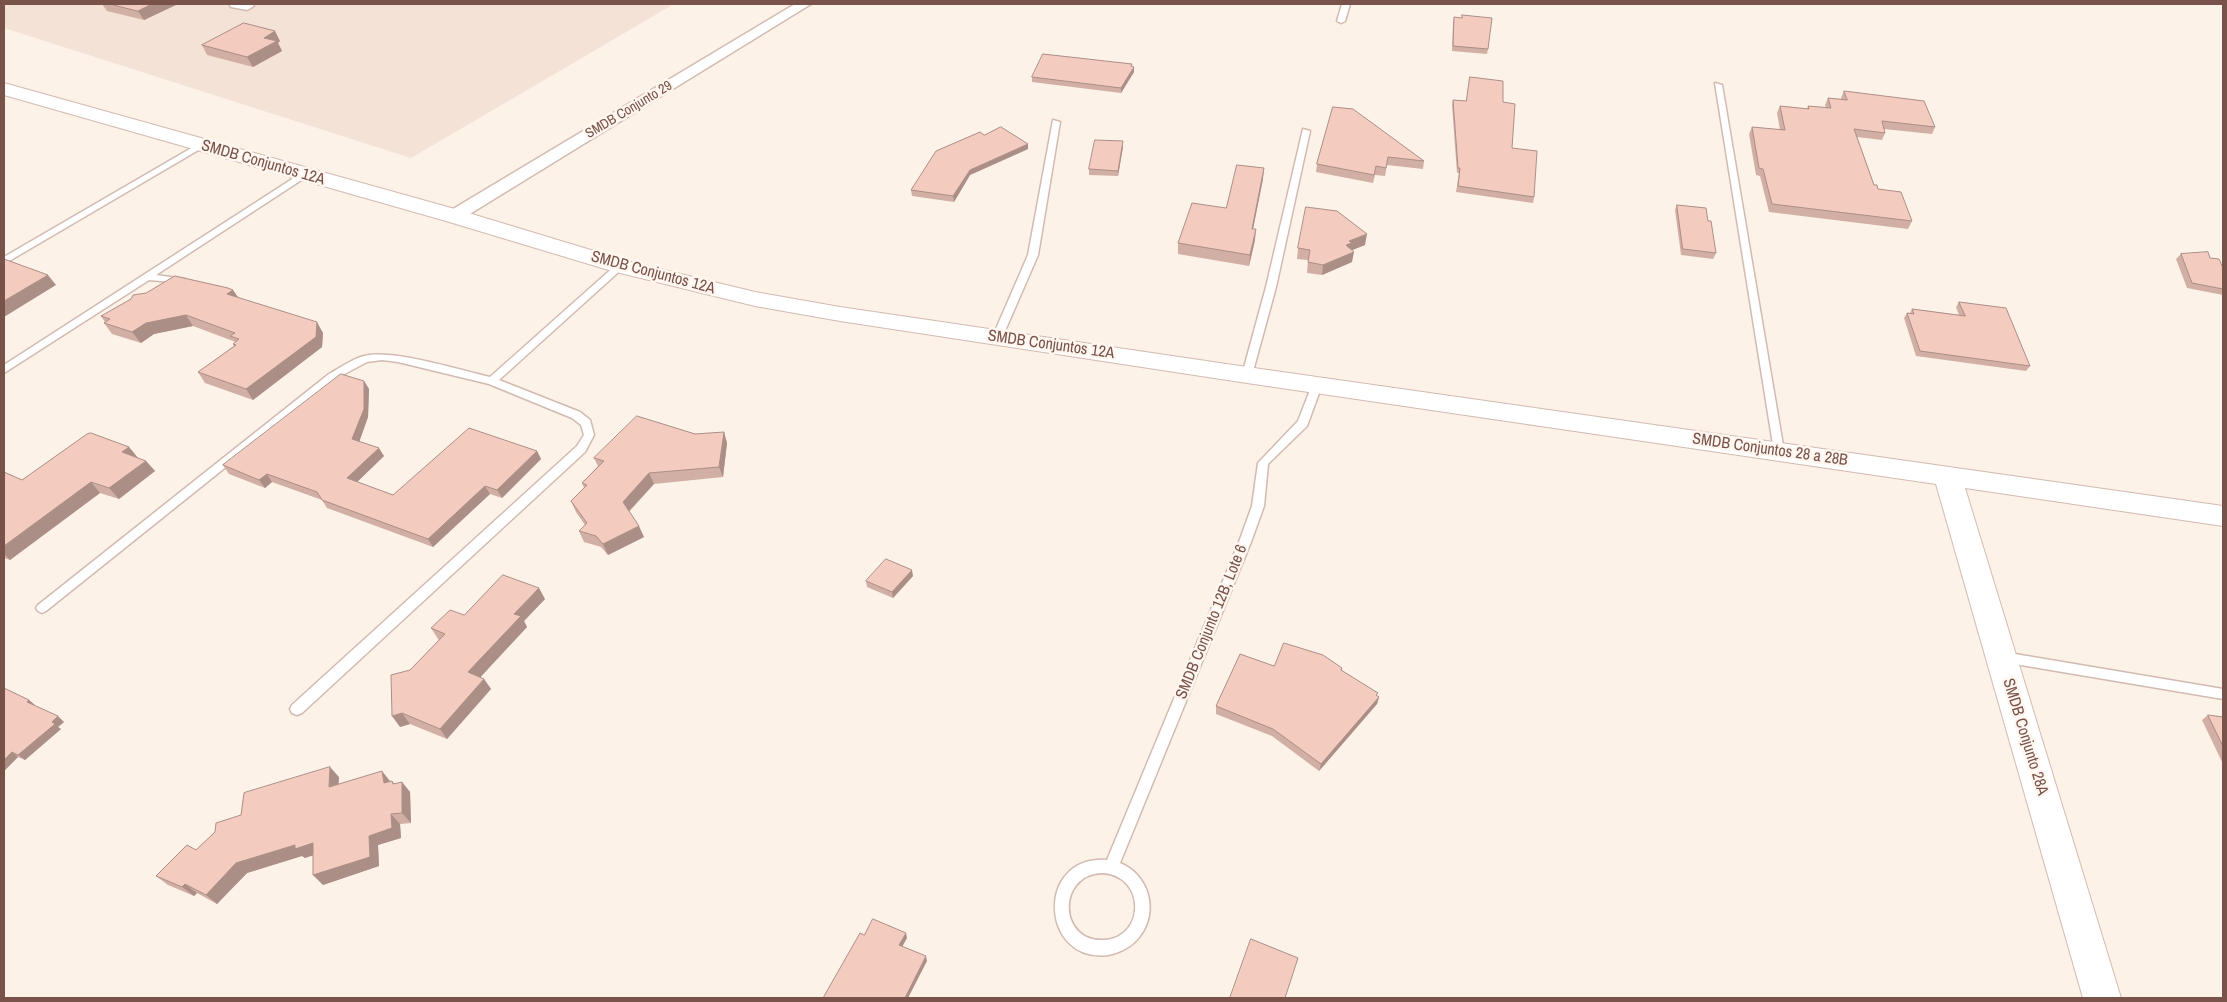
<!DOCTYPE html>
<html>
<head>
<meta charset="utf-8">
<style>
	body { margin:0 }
	#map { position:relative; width:2227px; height:1002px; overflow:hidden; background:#fdf2e8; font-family:"Archivo Narrow",sans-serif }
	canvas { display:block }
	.frame { position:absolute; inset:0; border:5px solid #79534a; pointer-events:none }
</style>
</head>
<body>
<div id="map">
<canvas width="2227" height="1002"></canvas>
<div class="frame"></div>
</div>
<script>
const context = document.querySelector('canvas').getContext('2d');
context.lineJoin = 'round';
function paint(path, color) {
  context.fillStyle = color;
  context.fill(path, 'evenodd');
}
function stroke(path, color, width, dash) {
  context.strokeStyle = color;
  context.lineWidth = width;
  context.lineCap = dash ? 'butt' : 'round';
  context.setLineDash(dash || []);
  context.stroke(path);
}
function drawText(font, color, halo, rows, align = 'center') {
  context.font = font + ' "Archivo Narrow",sans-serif';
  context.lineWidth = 5;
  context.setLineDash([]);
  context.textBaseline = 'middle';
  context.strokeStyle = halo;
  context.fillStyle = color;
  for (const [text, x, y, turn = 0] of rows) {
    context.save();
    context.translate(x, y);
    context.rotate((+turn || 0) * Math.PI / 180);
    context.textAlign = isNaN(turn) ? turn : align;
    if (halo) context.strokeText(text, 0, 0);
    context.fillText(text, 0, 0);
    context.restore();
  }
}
paint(new Path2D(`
	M 4,4 L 674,4 L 411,158 L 4,28 Z`), '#f5e2d6');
const service = new Path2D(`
	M 1342,4 L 1350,4 L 1345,21 L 1341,23 L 1337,21 Z
	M 1715,83 L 1722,85 L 1784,451 L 1779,455 L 1774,451 Z
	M 1053,120 L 1060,122 L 1038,255 L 1002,338 L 997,341 L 992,338 L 1028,255 Z
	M 1303,129 L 1310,131 L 1276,287 L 1252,375 L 1247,378 L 1242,375 L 1266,287 Z
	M 200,143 L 207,145 L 4,264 L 4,257 Z
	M 303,172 L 306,173 L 306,177 L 156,275 L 185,279 L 185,283 L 149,280 L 4,373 L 4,365 Z
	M 620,263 L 625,266 L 623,268 L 499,380 L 580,412 L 590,420 L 594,435 L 585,452 L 302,713 L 297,715 L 292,713 L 290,709 L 292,705 L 577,446 L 584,435 L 581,425 L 572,418 L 489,384 L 398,362 L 382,360 L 367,362 L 337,378 L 46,611 L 42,613 L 38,611 L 36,608 L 38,605 L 329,374 C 340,368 352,359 364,356 C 394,349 458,370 490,377 L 617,264 Z
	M 1317,382 L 1322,385 L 1307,426 L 1268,464 L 1264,506 L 1251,542 L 1120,863 C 1149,875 1159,911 1140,936 C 1133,946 1120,953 1108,955 C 1041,964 1034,855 1107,860 L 1239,542 L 1252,506 L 1258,463 L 1298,421 L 1312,385 ZM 1102,873 C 1146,875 1146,938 1104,940 C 1059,943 1056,875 1102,873 Z
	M 2003,652 L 2223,689 L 2223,699 L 2003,662 L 1999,661 L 1997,657 L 1999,653 Z`);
const minor = new Path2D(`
	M 229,4 L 252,4 L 254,6 L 247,10 L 231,7 Z
	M 795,4 L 811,4 L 460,220 L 448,220 L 445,216 L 448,212 Z`);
const tertiary = new Path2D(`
	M 4,83 L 462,211 L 627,261 L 755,292 L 840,307 L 1247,367 L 2223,506 L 2223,526 L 1965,488 L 2121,998 L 2083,998 L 1936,484 L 1247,383 L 840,321 L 755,306 L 612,271 L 446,221 L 4,95 Z`);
stroke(service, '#d3bab0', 3);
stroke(minor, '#d3bab0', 3);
stroke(tertiary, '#d3bab0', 2);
paint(service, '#fff');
paint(minor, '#fff');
paint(tertiary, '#fff');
paint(new Path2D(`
	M 102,4 L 178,4 L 144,20 L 107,11 Z
	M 1454,17 L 1488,49 L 1487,54 L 1452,51 L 1453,22 Z
	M 280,41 L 278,43 L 282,51 L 253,67 L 207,55 L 202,45 Z
	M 1132,67 L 1134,72 L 1121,93 L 1032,82 L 1032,77 Z
	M 1470,77 L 1503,102 L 1512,148 L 1534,197 L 1533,203 L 1456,192 L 1459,173 L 1457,173 L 1452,105 L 1453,100 L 1466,101 Z
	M 1844,91 L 1935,127 L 1932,134 L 1884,129 L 1885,133 L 1882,140 L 1857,137 L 1874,185 L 1912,221 L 1908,229 L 1769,212 L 1760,176 L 1756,175 L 1749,134 L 1752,127 L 1780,130 L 1777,113 L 1780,106 L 1807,109 L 1808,106 L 1826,108 L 1825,105 L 1828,98 L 1841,99 L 1841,98 Z
	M 1333,107 L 1424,161 L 1423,169 L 1387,165 L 1385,176 L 1375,175 L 1373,183 L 1316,172 L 1317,164 Z
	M 984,135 L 1028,144 L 1028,149 L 970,175 L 954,202 L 912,196 L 911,190 Z
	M 1123,147 L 1118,176 L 1089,175 L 1089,169 Z
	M 1263,179 L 1253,229 L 1255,240 L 1249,266 L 1178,254 L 1178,243 L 1226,208 Z
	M 1677,205 L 1708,221 L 1716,253 L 1713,259 L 1681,255 L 1675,210 Z
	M 1365,245 L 1352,250 L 1352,262 L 1322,275 L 1307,273 L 1308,260 L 1297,259 L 1298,248 Z
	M 2181,254 L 2210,258 L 2223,268 L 2223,295 L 2187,288 L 2176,259 Z
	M 233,290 L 238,298 L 323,333 L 322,347 L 253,400 L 205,383 L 198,372 L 234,346 L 233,344 L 235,342 L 233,341 L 193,326 L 154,334 L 141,343 L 112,334 L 104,323 L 105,322 L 101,316 Z
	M 1959,302 L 2030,366 L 2026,371 L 1916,356 L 1904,318 L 1907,313 L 1910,313 L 1912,309 L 1959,315 L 1956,307 Z
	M 364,381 L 369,389 L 368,417 L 359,442 L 384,456 L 357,482 L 393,495 L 537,451 L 541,459 L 502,498 L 490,494 L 433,547 L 327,508 L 322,500 L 272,482 L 265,488 L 229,474 L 223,465 Z
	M 724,432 L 727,443 L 723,477 L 654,484 L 629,512 L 644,537 L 608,555 L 601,547 L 584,542 L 579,531 L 585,525 L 576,512 L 571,501 L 584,488 L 582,483 L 598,466 L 594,458 Z
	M 129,447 L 138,458 L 146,461 L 155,471 L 119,499 L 100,493 L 10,560 L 4,558 L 4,472 L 22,480 Z
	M 913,576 L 893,598 L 867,587 L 866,581 Z
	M 545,599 L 524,621 L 527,627 L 480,677 L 484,679 L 491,689 L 447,739 L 410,724 L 400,727 L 410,670 L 439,640 L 438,639 L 431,628 L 464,615 Z
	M 1274,666 L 1342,668 L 1342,671 L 1379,697 L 1377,704 L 1319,771 L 1272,736 L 1216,714 L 1216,706 Z
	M 4,688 L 29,700 L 34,705 L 64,722 L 58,727 L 61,729 L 25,760 L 18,757 L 4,771 Z
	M 2208,715 L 2223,717 L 2223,764 L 2202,720 Z
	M 339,777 L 338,784 L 392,781 L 395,784 L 402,782 L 410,792 L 411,823 L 400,824 L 401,838 L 378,845 L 379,866 L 323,885 L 313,855 L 305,858 L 302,856 L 247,873 L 217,904 L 197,893 L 194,896 L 168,885 L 156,876 L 196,850 L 215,832 L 241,815 Z`), '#d2afa4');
paint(new Path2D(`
	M 152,4 L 178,4 L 144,20 L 138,11 Z
	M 275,31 L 280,41 L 278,43 L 282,51 L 253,67 L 247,57 L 264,38 Z
	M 1134,67 L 1134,72 L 1121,93 L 1121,88 Z
	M 1123,141 L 1123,147 L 1118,176 L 1118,171 Z
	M 1028,144 L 1028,149 L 970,175 L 954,202 L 953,196 L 970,170 Z
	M 1264,168 L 1263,179 L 1251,239 L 1252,229 Z
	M 1256,229 L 1255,240 L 1249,266 L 1250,255 Z
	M 1367,234 L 1365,245 L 1350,251 L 1354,252 L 1352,262 L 1322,275 L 1323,265 L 1346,245 L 1349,241 Z
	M 48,275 L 56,285 L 4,317 L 4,301 Z
	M 233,290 L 240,300 L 227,294 Z
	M 186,315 L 193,326 L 154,334 L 141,343 L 132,332 L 146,323 Z
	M 317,322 L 323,333 L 322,347 L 253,400 L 246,389 Z
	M 364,381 L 369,389 L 368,417 L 357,448 L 352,439 Z
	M 724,432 L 727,443 L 723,477 L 719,467 Z
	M 129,447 L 138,458 L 122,452 Z
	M 379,448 L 384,456 L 352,487 L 347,478 Z
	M 537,451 L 541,459 L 502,498 L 497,490 Z
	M 146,461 L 155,471 L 119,499 L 109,488 Z
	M 649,473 L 654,484 L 627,513 L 623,502 Z
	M 267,474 L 272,482 L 265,488 L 259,480 Z
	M 91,482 L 100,493 L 10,560 L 4,554 L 4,546 Z
	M 485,486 L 490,494 L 433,547 L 428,539 Z
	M 639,526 L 644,537 L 608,555 L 603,544 Z
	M 912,570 L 913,576 L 893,598 L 892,592 Z
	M 539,588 L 545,599 L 524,621 L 527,627 L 475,683 L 468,672 L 514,614 Z
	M 484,679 L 491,689 L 447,739 L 440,729 Z
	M 1379,697 L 1377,704 L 1319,771 L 1321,764 Z
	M 29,700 L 35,705 L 33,707 L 27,702 Z
	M 402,713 L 410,724 L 400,727 L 392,716 Z
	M 58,716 L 64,722 L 58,727 L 61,729 L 25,760 L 18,755 Z
	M 12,752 L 18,757 L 4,771 L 4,760 Z
	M 330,767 L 339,777 L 338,797 L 329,787 Z
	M 382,771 L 390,781 L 384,783 Z
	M 402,782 L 410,792 L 411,823 L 402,813 Z
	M 391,814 L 400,824 L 401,838 L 378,845 L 379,866 L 323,885 L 313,875 L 369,836 Z
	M 313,843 L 323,852 L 305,858 L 302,856 L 247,873 L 217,904 L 206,895 L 236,863 L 295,845 Z
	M 185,884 L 197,893 L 194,896 L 182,887 Z
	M 906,933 L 907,938 L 901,949 L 899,945 Z
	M 926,956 L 927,961 L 908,998 L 904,998 Z`), '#ab8e86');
const building = new Path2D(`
	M 110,4 L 152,4 L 138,11 Z
	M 1462,15 L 1492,18 L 1488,49 L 1453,46 L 1454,17 L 1462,18 Z
	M 244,23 L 275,31 L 264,38 L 277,41 L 247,57 L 202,45 Z
	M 1043,54 L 1132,64 L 1131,66 L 1134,67 L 1121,88 L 1032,77 Z
	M 1470,77 L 1503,81 L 1503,102 L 1515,104 L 1512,148 L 1537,151 L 1534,197 L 1458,186 L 1460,168 L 1458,168 L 1453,100 L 1466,101 Z
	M 1844,91 L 1924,101 L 1935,127 L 1882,121 L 1885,133 L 1854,129 L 1874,185 L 1877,185 L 1878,189 L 1901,192 L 1912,221 L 1772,204 L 1763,169 L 1759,168 L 1752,127 L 1785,130 L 1780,106 L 1809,109 L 1808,106 L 1831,108 L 1828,98 L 1847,100 Z
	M 1333,107 L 1353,109 L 1424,161 L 1388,157 L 1386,168 L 1376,166 L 1374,175 L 1317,164 Z
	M 1001,127 L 1028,144 L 970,170 L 953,196 L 911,190 L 936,151 L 980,132 L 984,135 Z
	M 1095,140 L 1123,141 L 1118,171 L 1089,169 Z
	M 1237,165 L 1264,168 L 1252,229 L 1256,229 L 1250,255 L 1178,243 L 1192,203 L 1226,208 Z
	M 1677,205 L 1706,208 L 1708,221 L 1711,221 L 1716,253 L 1683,249 Z
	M 1306,207 L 1337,211 L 1367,234 L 1349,241 L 1352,243 L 1346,245 L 1354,252 L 1323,265 L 1308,262 L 1310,250 L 1298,248 Z
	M 2208,252 L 2210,258 L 2219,259 L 2223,268 L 2223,289 L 2192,283 L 2181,254 Z
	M 4,259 L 48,275 L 4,301 Z
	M 175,276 L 228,288 L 233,290 L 227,294 L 317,322 L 316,337 L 246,389 L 198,372 L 236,345 L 233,344 L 239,339 L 230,336 L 235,333 L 186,315 L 146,323 L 132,332 L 104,323 L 110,319 L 101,316 L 131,299 L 133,295 L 146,293 Z
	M 1959,302 L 2006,308 L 2030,366 L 1920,351 L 1907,313 L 1914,314 L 1912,309 L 1965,316 Z
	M 341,374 L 364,381 L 364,409 L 352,439 L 379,448 L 347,478 L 393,495 L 469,428 L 537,451 L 497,490 L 485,486 L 428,539 L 322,500 L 317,492 L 267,474 L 259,480 L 223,465 Z
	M 637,416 L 695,434 L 724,432 L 719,467 L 649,473 L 623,502 L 639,526 L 603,544 L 596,536 L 579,531 L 587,523 L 571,501 L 587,485 L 582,483 L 604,461 L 594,458 Z
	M 91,433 L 129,447 L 122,452 L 146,461 L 109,488 L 91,482 L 4,546 L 4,472 L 22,480 L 87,434 Z
	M 886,559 L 912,570 L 892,592 L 866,581 Z
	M 503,575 L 539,588 L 514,614 L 521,616 L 468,672 L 484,679 L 440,729 L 402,713 L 392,716 L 391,675 L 410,670 L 445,634 L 431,628 L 450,610 L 464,615 Z
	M 1284,643 L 1323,655 L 1342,668 L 1341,670 L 1378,693 L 1376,695 L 1379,697 L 1321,764 L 1273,729 L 1216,706 L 1240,654 L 1274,666 Z
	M 4,688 L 29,700 L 27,702 L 58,716 L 52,722 L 55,724 L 18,755 L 12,752 L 4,760 Z
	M 2208,715 L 2223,717 L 2223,746 Z
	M 330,767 L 329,787 L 382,771 L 384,783 L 392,781 L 393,784 L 402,782 L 402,813 L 391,814 L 392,828 L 369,836 L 370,857 L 313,875 L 313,843 L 295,849 L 295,845 L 236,863 L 206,895 L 185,884 L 182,887 L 156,876 L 187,845 L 196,850 L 215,832 L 216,823 L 241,815 L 244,793 Z
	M 873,919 L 906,933 L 899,945 L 926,956 L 905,998 L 823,998 L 860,933 L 864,935 Z
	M 1251,939 L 1298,958 L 1285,998 L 1230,998 Z`);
paint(building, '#f4cbbf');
stroke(building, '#ab8e86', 1);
drawText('14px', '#79534a', '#fff6f0', [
	["SMDB Conjunto 29",629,110,-31]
]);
drawText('16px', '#79534a', '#fff6f0', [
	["SMDB Conjuntos 12A",263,163,16],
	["SMDB Conjuntos 12A",653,273,15],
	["SMDB Conjuntos 12A",1051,345,8],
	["SMDB Conjuntos 28 a 28B",1770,450,8],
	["SMDB Conjunto 12B, Lote 6",1212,622,-68],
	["SMDB Conjunto 28A",2025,737,73]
]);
</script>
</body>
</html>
